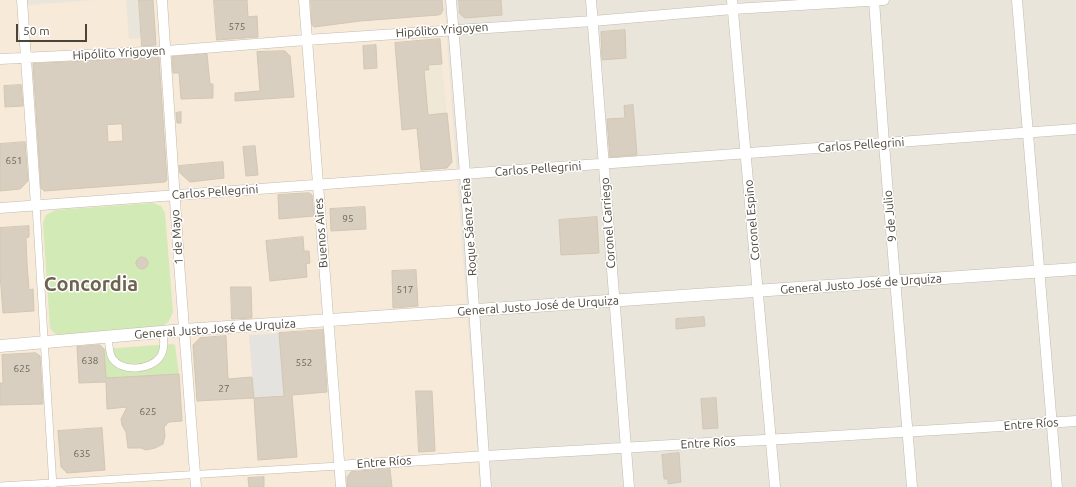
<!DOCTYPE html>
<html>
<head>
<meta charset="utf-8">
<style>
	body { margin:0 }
	#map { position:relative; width:1076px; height:487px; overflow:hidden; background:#f6f3ec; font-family:Ubuntu,sans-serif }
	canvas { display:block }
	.scale { position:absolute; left:16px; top:24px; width:71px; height:18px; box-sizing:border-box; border:2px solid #4b4439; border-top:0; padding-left:5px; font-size:12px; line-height:14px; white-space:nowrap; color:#4b4439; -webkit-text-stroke:3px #fff; paint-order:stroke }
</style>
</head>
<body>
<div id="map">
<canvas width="1076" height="487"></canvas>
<div class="scale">50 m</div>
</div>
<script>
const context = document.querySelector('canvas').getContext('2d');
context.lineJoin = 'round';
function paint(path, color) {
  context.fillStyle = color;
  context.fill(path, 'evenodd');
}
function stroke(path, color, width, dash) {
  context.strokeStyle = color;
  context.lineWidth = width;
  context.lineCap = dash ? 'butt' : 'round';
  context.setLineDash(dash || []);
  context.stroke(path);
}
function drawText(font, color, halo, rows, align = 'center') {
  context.font = font + ' Ubuntu,sans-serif';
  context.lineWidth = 3;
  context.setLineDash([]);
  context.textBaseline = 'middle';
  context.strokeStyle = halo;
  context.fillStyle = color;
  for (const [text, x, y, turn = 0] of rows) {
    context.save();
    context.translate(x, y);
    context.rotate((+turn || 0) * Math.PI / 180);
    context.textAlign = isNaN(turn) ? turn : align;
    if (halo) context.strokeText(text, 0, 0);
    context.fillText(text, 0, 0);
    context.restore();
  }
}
paint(new Path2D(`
	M 0,0 L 1076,0 L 1076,487 L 0,487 Z`), '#eae5da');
paint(new Path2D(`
	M 0,0 L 26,0 L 26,5 L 95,0 L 126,0 L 129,39 L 153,37 L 151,0 L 444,0 L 480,487 L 0,487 Z`), '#f7ead8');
paint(new Path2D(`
	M 442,64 L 452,162 L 447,168 L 421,170 L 417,128 L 402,130 L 397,68 Z`), '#efe8d6');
paint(new Path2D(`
	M 153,203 L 161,206 L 165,213 L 173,312 L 169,321 L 161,328 L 58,335 L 53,332 L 50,328 L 43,223 L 46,215 L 56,210 Z
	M 172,344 L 175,345 L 179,374 L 106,378 L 104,349 Z`), '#d2eab5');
paint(new Path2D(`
	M 279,333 L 284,395 L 254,398 L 249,335 Z`), '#e5e3e0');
const building = new Path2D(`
	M 139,0 L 153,0 L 156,45 L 142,46 Z
	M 214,0 L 247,0 L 248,17 L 257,16 L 258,37 L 217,40 Z
	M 311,0 L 442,0 L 443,10 L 441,14 L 438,15 L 360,21 L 314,27 L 312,25 Z
	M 459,0 L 501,0 L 502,15 L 465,18 L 460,14 Z
	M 625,30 L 626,58 L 602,60 L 601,32 Z
	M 440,39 L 442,64 L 428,65 L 429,70 L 424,70 L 428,115 L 447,113 L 452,162 L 447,168 L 421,170 L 417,128 L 402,130 L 395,43 Z
	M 376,45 L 377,68 L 364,69 L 363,46 Z
	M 285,51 L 290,56 L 294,97 L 235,101 L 235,93 L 260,91 L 257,52 Z
	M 207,54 L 210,84 L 213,84 L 213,98 L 181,99 L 179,73 L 173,73 L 172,57 Z
	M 159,58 L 167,180 L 165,182 L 44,191 L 41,188 L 33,64 ZM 122,124 L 123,141 L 108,142 L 107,125 Z
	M 21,85 L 23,106 L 5,107 L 4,86 Z
	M 633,105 L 637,155 L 610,157 L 607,119 L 625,118 L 624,106 Z
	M 181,112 L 181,123 L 177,123 L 176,113 Z
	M 25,142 L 28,181 L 20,189 L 0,191 L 0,144 Z
	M 255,146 L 258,175 L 246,176 L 243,147 Z
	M 223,162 L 224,178 L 190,182 L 180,173 L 179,166 Z
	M 309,193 L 312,195 L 314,216 L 279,219 L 278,195 Z
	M 365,207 L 366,229 L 331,231 L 330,209 Z
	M 597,217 L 599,253 L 561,255 L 559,220 Z
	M 29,226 L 29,237 L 26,238 L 27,264 L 29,290 L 33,289 L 34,311 L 3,313 L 0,274 L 0,228 Z
	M 303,237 L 304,251 L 309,251 L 310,263 L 306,264 L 307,277 L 270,281 L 266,241 Z
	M136 263a6 6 0 1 1 12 0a6 6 0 1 1-12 0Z
	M 416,270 L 418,306 L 393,308 L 392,271 Z
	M 231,287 L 251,287 L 252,318 L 232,319 Z
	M 704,317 L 705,326 L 676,329 L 676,319 Z
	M 323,330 L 327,392 L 292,395 L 297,457 L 258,460 L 254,398 L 284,396 L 279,333 Z
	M 226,336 L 228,379 L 252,377 L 254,398 L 197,401 L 193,345 L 200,338 Z
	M 100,345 L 104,349 L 106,378 L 179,374 L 182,421 L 169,422 L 164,427 L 165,436 L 163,444 L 155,448 L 146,450 L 141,448 L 128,448 L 126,432 L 122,425 L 121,419 L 127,407 L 107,409 L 106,382 L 79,383 L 77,347 Z
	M 36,353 L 40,356 L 43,404 L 0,405 L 0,383 L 3,383 L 2,355 Z
	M 416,391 L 432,391 L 435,451 L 419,452 Z
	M 716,398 L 718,428 L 703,429 L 701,399 Z
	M 102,428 L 105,470 L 67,473 L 61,467 L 58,431 Z
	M 679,453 L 681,482 L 668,484 L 668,479 L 664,479 L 662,455 Z
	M 390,469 L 392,487 L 347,487 L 347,477 L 351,472 Z
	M 264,477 L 264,487 L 249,487 L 248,478 Z`);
paint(building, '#d8cfc1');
stroke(building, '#d3c7b4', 1);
const pedestrian = new Path2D(`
	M 36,205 L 53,487
	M 108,337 C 109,344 109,352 112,358 C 122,373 151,370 160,357 C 165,350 164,340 163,332
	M 0,486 L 339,466`);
const minor = new Path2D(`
	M 22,0 L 36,205
	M 162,0 L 179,262 L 196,487
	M 304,0 L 341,487
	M 451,0 L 465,174 L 486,487
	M 591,0 L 629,487
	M 732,0 L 775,487
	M 874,0 L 884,144 L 912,487
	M 1017,0 L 1057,487
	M 0,59 L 166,51 L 306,40 L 593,21 L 733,9 L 884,0
	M 0,208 L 1076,129
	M 339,466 C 585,448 831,438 1076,421`);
const tertiary = new Path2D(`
	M 0,346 L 184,330 L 1076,269`);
stroke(pedestrian, '#c2bbae', 8);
stroke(minor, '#c2bbae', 11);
stroke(tertiary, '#c2bbae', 13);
stroke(pedestrian, '#fff', 7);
stroke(minor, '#fff', 10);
stroke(tertiary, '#fff', 12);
drawText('10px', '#6e675b', null, [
	["575",237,27],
	["651",14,161],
	["95",348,219],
	["517",405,290],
	["638",90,361],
	["552",304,363],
	["625",22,369],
	["27",224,389],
	["625",148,412],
	["635",82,454]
]);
drawText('12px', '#4b4439', '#fff', [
	["Hipólito Yrigoyen",442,30,-4],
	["Hipólito Yrigoyen",119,53,-3],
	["Carlos Pellegrini",861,145,-4],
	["Carlos Pellegrini",538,169,-4],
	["Carlos Pellegrini",215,192,-4],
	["9 de Julio",890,216,-95],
	["Coronel Espino",752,220,-95],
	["Coronel Carriego",608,223,-94],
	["Roque Sáenz Peña",469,227,-94],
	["Buenos Aires",321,233,-94],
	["1 de Mayo",177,237,-94],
	["General Justo José de Urquiza",861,284,-4],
	["General Justo José de Urquiza",538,306,-4],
	["General Justo José de Urquiza",215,329,-4],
	["Entre Ríos",1031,424,-4],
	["Entre Ríos",708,443,-3],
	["Entre Ríos",384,462,-4]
]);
drawText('bold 20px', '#6e6250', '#fff', [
	["Concordia",91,284]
]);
</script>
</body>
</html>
